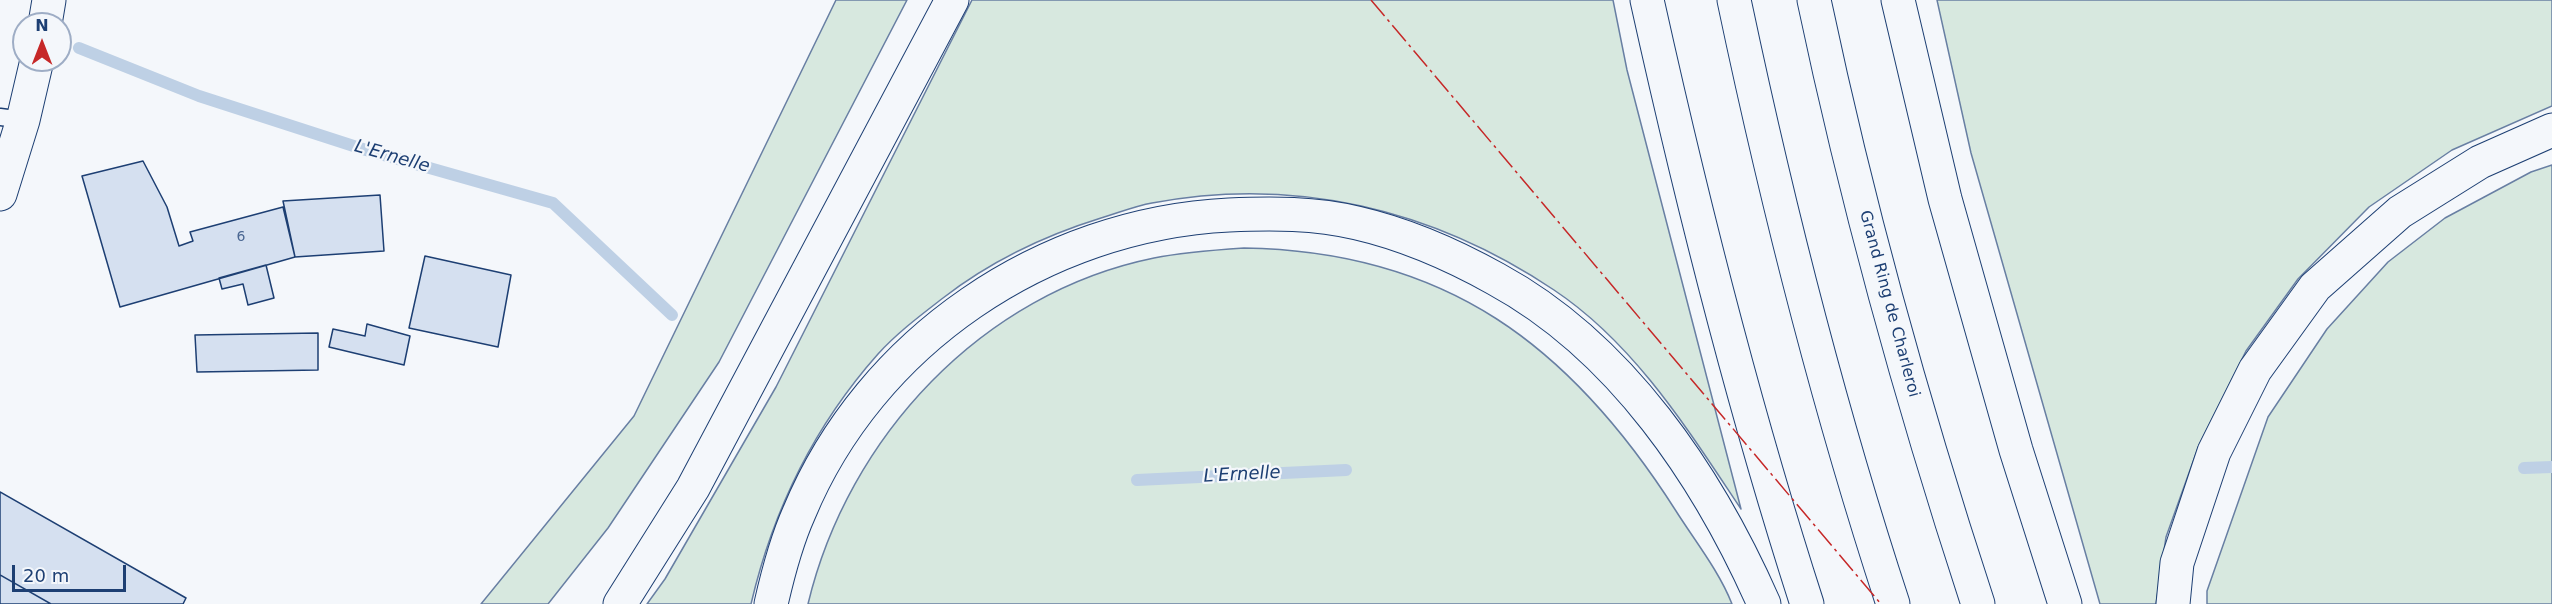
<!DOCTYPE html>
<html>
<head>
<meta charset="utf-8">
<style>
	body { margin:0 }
	#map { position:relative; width:2552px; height:604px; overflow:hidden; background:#f4f7fb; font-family:"DejaVu Sans",sans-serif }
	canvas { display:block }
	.north { position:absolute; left:12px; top:12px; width:60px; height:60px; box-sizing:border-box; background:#f4f7fb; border:2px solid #9eadc5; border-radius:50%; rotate:0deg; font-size:16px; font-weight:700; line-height:24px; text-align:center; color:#1d3f73 }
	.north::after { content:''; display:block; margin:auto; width:21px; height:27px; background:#c62828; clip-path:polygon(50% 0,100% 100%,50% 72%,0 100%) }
	.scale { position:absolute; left:12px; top:565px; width:114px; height:27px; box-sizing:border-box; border:3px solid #1d3f73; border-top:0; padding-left:8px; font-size:18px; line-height:21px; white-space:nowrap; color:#1d3f73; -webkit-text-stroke:4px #f4f7fb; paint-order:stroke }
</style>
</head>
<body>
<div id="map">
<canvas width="2552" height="604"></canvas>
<div class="north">N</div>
<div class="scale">20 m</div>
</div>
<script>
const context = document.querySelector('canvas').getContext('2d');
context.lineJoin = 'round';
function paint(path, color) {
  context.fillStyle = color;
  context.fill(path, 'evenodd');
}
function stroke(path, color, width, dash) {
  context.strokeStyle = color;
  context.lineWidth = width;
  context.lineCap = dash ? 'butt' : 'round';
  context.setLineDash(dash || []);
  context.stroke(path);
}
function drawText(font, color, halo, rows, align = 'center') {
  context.font = font + ' "DejaVu Sans",sans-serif';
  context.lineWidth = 4.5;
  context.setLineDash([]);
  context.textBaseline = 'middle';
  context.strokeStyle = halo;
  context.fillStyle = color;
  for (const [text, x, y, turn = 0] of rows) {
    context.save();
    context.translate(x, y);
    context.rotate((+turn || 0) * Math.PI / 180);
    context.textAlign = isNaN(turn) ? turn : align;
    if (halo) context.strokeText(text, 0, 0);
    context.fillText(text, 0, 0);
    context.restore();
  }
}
const green = new Path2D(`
	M 836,0 L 907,0 L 719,362 L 608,528 L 548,604 L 481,604 L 634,416 Z
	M 972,0 L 1613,0 L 1627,70 L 1741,509 C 1688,430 1635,344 1554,290 C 1433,209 1295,176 1152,203 C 1135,206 1118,213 1101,218 C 1043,236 992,260 943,298 C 921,315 897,333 878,354 C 814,426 773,510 751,604 L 647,604 L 665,579 L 776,387 Z
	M 1937,0 L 2552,0 L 2552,106 L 2452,150 L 2369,207 L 2298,279 L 2246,351 L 2199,445 L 2166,537 L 2156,604 L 2100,604 L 1971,153 Z
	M 2552,165 L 2552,604 L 2207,604 L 2207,591 L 2268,417 L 2327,329 L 2388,262 L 2445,218 L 2531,172 Z
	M 1244,248 C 1446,251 1571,346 1676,511 C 1695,541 1719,571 1732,604 L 808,604 C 848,437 982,293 1154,258 C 1184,252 1214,250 1244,248 Z`);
paint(green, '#d7e8df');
stroke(green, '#687fa3', 1.5);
stroke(new Path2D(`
	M 79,48 L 199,96 L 366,150 L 553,203 L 672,315
	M 2524,468 L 2552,467
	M 1137,480 L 1346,470`), '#bed0e5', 12);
const building = new Path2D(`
	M 143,161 L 167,207 L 179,246 L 193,241 L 190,232 L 283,207 L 295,257 L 120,307 L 82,176 Z
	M 380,195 L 384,251 L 295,257 L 283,201 Z
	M 425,256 L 511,275 L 498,347 L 409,328 Z
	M 266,265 L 274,298 L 248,305 L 243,284 L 222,289 L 219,278 Z
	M 367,324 L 410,336 L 404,365 L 329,347 L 333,329 L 365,336 Z
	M 318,333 L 318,370 L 197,372 L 195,335 Z
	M 0,492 L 186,598 L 183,604 L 51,604 L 0,575 Z
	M 0,575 L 51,604 L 0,604 Z`);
paint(building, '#d5e0f0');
stroke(building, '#1d3f73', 1.5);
const service = new Path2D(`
	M 0,117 L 23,120`);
const minor = new Path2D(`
	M 45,24 L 49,0
	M 0,194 L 23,120 L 37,60`);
const motorway = new Path2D(`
	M 1647,0 C 1692,203 1743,406 1807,604
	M 1734,0 C 1777,204 1828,406 1893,604
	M 1814,0 C 1857,204 1913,406 1978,604
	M 1898,0 L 1945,199 L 2016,450 L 2065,604
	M 620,604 L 693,488 L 952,0
	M 771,604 C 778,573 786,542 799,513 C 870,341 1044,224 1229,215 C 1272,213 1315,213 1357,223 C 1405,234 1453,255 1496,279 C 1621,347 1708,477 1764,604
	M 2173,604 L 2177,563 L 2214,452 L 2255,370 L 2315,287 L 2400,212 L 2480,162 L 2552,130`);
stroke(service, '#1d3f73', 19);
stroke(minor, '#1d3f73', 35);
stroke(motorway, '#1d3f73', 35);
stroke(service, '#f4f7fb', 16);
stroke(minor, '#f4f7fb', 33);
stroke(motorway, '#f4f7fb', 33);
stroke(new Path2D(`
	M 1371,0 L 1881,604`), '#c62828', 1.5, [21, 4.5, 3, 4.5]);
drawText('14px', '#4b6792', null, [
	["6",241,237]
]);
drawText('16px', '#1d3f73', '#f4f7fb', [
	["Grand Ring de Charleroi",1889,304,75]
]);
drawText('italic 18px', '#1d3f73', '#f4f7fb', [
	["L'Ernelle",392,157,16],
	["L'Ernelle",1242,475,-3]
]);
</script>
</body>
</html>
